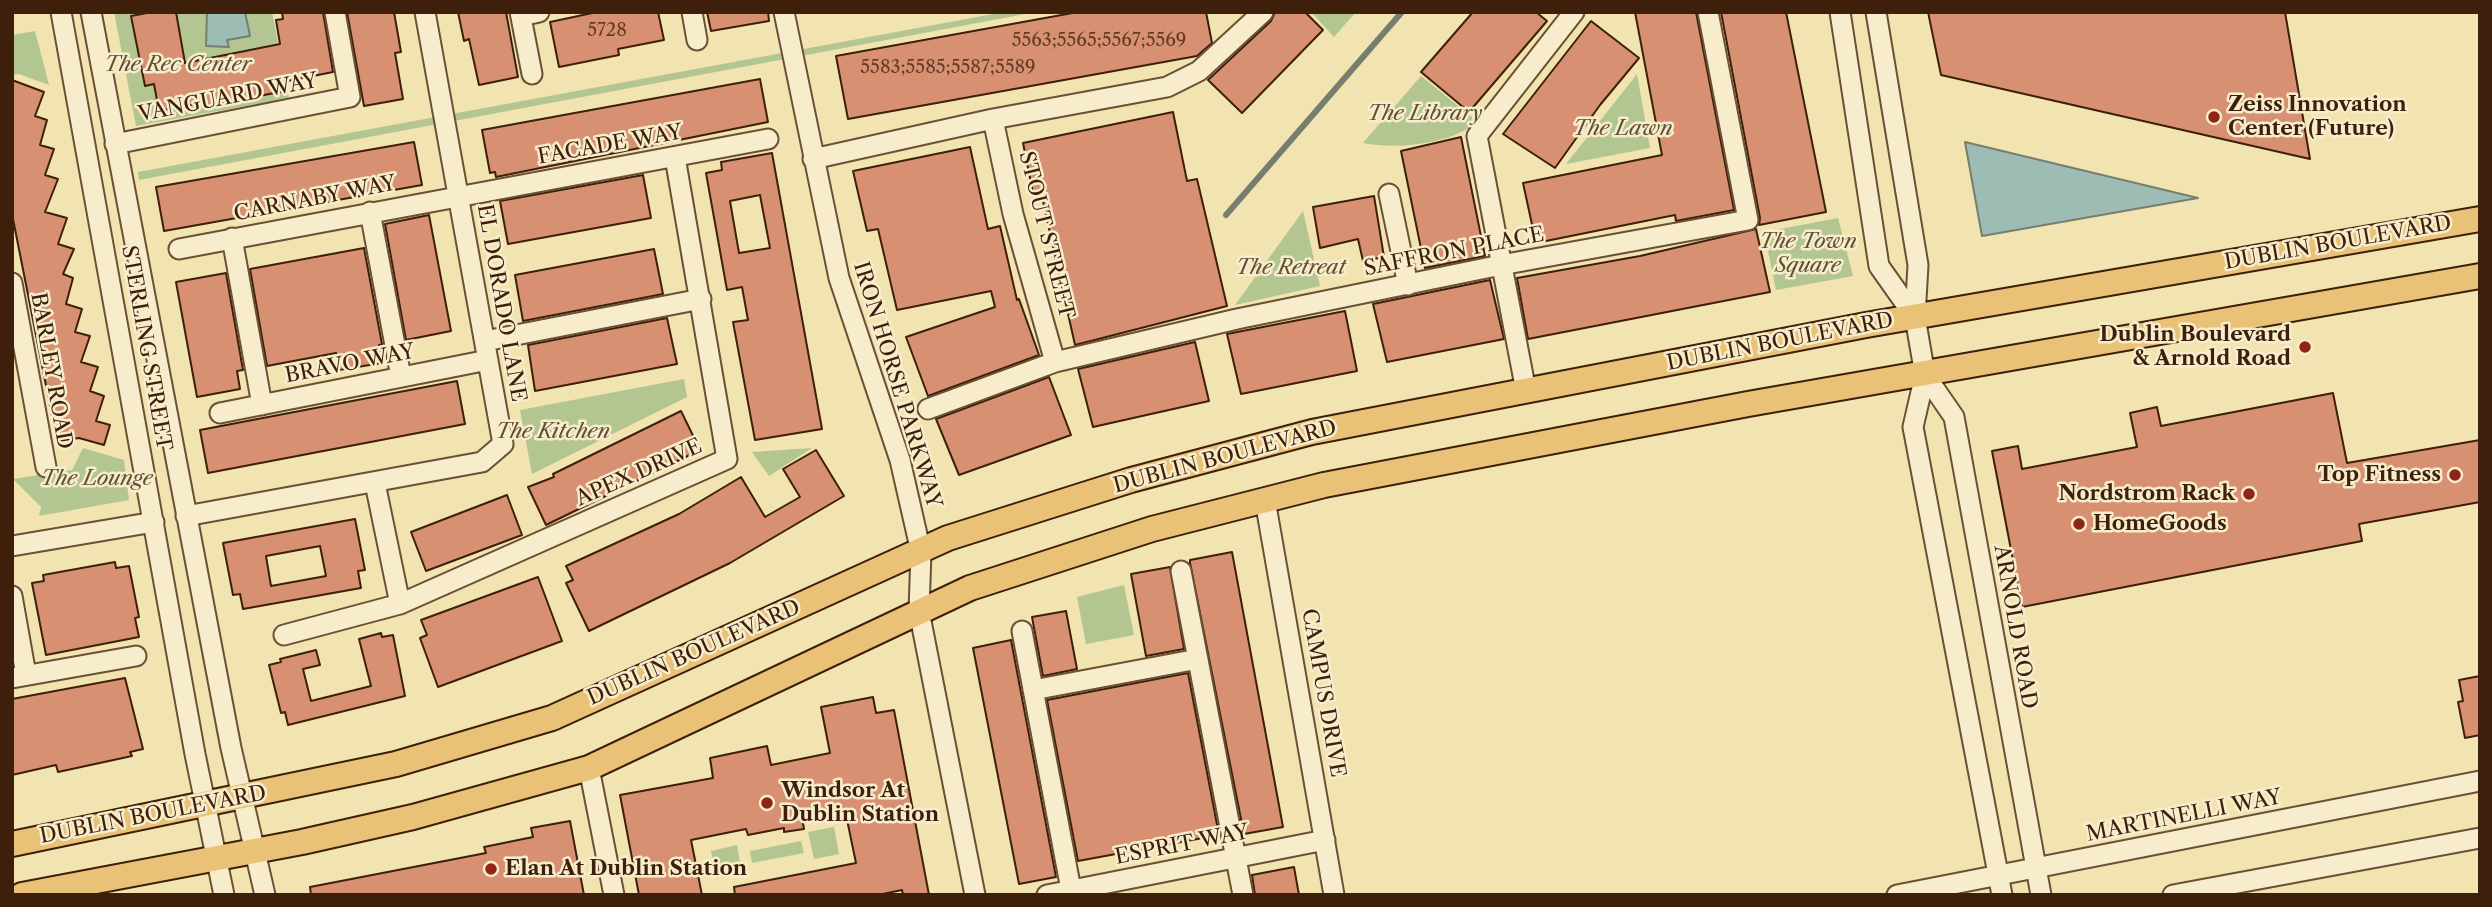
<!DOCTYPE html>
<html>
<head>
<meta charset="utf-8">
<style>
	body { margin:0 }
	#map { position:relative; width:2492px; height:907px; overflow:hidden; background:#f2e4b0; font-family:"Libre Caslon Text",serif }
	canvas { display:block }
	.frame { position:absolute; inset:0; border:14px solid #3d1f0b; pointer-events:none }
</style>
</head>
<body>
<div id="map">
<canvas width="2492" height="907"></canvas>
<div class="frame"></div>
</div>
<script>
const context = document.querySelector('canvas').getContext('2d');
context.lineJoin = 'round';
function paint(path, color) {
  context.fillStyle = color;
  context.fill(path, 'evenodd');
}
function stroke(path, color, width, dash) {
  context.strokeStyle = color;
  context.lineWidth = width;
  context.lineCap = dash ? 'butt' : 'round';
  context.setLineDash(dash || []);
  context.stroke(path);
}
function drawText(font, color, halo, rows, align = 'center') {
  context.font = font + ' "Libre Caslon Text",serif';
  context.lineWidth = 5;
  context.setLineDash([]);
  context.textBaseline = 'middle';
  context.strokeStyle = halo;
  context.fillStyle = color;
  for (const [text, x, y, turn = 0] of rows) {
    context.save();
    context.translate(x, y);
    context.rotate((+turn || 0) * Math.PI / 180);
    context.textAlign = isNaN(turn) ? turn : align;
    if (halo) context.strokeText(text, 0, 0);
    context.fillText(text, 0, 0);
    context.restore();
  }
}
paint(new Path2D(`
	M 114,12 L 272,12 L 289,98 L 136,126 Z
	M 1004,12 L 1036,12 L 139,180 L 138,172 Z
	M 1311,12 L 1356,12 L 1334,37 Z
	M 35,31 L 49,85 L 19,74 L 12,75 L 12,35 Z
	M 1637,74 L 1650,148 L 1566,164 Z
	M 1421,76 L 1478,122 C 1450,144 1398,150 1363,143 Z
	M 1303,211 L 1320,286 L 1235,305 Z
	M 1838,218 L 1853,276 L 1776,290 L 1764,232 Z
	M 684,379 L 687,397 L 532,474 L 520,410 Z
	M 83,448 L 124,460 L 129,500 L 39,516 L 41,507 L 13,479 L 72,470 Z
	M 812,448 L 769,476 L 752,452 Z
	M 1124,585 L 1134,635 L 1086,644 L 1077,597 Z
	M 834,827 L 839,854 L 814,859 L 808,832 Z
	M 801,841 L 804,853 L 752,863 L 750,851 Z
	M 737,845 L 742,873 L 716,878 L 711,851 Z`), '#b3c591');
const water = new Path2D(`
	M 207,12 L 245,12 L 250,36 L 227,40 L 229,47 L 206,46 Z
	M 1965,142 L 2198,198 L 1982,236 Z`);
paint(water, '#9dbdb4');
stroke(water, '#777e70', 2);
stroke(new Path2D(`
	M 1226,215 L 1402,12`), '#777e70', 6);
const building = new Path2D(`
	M 152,12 L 176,12 L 185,63 L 280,44 L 276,20 L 283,19 L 282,12 L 323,12 L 333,72 L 283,82 L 285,91 L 207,106 L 206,102 L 159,111 L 154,84 L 145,86 L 131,16 Z
	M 347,12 L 394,12 L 401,52 L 395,53 L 403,99 L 364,106 Z
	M 458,12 L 506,12 L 518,77 L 479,85 L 469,39 L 464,41 Z
	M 597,12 L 658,12 L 664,40 L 618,49 L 619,55 L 559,67 L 550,22 Z
	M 707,12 L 768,12 L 769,21 L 711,31 Z
	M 1078,12 L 1206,12 L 1212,43 L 1197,56 L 848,119 L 836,56 Z
	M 1275,12 L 1305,12 L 1323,30 L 1242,113 L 1208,80 L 1271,21 Z
	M 1473,12 L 1536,12 L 1547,21 L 1469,112 L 1421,72 Z
	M 1635,12 L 1696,12 L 1734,210 L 1676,221 L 1675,215 L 1536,243 L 1523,183 L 1662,155 Z
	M 1721,12 L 1786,12 L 1826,212 L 1759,225 L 1760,218 Z
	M 1928,12 L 2285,12 L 2310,159 L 1941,75 Z
	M 1591,21 L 1639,58 L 1600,105 L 1555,168 L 1503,134 Z
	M 760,79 L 768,122 L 496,177 L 495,172 L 490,173 L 482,130 Z
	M 12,80 L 44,92 L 35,116 L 47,120 L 40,145 L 54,149 L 45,175 L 58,179 L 45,212 L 67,218 L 58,244 L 74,249 L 63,274 L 73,278 L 66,304 L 82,309 L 75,332 L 90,336 L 81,362 L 98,367 L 90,391 L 104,396 L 96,421 L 110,425 L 104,445 L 79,438 L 57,441 L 12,214 Z
	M 1173,112 L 1187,181 L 1197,179 L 1227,306 L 1075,345 L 1042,197 L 1034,198 L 1023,143 Z
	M 1461,137 L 1485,256 L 1425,268 L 1401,151 Z
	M 414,142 L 422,185 L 164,231 L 156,187 Z
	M 970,147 L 988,229 L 1000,226 L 1017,300 L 1019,299 L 1039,355 L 928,396 L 906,337 L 995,307 L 991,291 L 897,310 L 878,229 L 867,231 L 853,171 Z
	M 772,153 L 822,429 L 755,440 L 733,322 L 748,320 L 742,287 L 727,290 L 706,173 L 722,170 L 721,162 ZM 760,195 L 770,248 L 739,253 L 730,201 Z
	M 643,175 L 651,218 L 508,244 L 500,201 Z
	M 1374,196 L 1384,257 L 1363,261 L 1358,239 L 1320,248 L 1313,207 Z
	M 429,215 L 451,331 L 406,340 L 385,224 Z
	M 1756,229 L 1770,292 L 1528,339 L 1517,278 L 1640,256 Z
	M 364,248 L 382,344 L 379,345 L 382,363 L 339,370 L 336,353 L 267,366 L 250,269 Z
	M 654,249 L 663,294 L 523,321 L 515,275 Z
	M 226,273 L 243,370 L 237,371 L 240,389 L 197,397 L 176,282 Z
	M 1490,280 L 1504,339 L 1387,362 L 1373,304 Z
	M 1345,311 L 1357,371 L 1241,394 L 1227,334 Z
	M 667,318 L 677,364 L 535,391 L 528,345 Z
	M 1195,342 L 1209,401 L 1093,427 L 1078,369 Z
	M 1049,377 L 1071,435 L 959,475 L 936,419 Z
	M 457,381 L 465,424 L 208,473 L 200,430 Z
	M 2333,393 L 2347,463 L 2480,440 L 2480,502 L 2359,524 L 2362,541 L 2022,607 L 1992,451 L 2018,446 L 2022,469 L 2137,447 L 2130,413 L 2157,407 L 2161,426 Z
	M 681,411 L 700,450 L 546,525 L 528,487 L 554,477 L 553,474 Z
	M 816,450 L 844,496 L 730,563 L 589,631 L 566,583 L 573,580 L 566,566 L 679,514 L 741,477 L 765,517 L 800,497 L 783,469 Z
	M 507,495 L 522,535 L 426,571 L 411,532 Z
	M 355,519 L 365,570 L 358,571 L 361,588 L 243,609 L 240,594 L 233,595 L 223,543 ZM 320,546 L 326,576 L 271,586 L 266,556 Z
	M 1232,552 L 1283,827 L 1244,834 L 1190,563 L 1190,560 Z
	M 115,562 L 116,568 L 129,566 L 139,617 L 135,618 L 139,637 L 46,655 L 32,583 L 44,581 L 43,575 Z
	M 1170,567 L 1184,649 L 1146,656 L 1131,574 Z
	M 538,577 L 562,641 L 438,687 L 420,638 L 427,635 L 421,620 Z
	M 1066,611 L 1077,669 L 1043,676 L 1032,617 Z
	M 381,633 L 382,637 L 393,635 L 405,696 L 288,725 L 285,712 L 281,713 L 269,665 L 281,662 L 280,659 L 316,650 L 320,665 L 303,669 L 311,701 L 371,686 L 359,639 Z
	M 1011,640 L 1056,877 L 1019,884 L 973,648 Z
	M 1188,673 L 1219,835 L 1078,861 L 1047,700 Z
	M 2480,676 L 2480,735 L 2465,738 L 2458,702 L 2463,701 L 2459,680 Z
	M 125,678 L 143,749 L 130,752 L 132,756 L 58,772 L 56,765 L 12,775 L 12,699 Z
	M 873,697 L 876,713 L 894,710 L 929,895 L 903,895 L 902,890 L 878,895 L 735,895 L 734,887 L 856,863 L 845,810 L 802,818 L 804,829 L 784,832 L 784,828 L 748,835 L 746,829 L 691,840 L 702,895 L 639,895 L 620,795 L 713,778 L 710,758 L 767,746 L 771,765 L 830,753 L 821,707 Z
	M 570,821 L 584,895 L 311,895 L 310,887 L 486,853 L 484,847 L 533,837 L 531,828 Z
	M 1294,867 L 1299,895 L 1255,895 L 1252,875 Z`);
paint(building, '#d79172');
stroke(building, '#3d1f0b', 2);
const minor = new Path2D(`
	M 61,12 L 195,754 L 224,895
	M 91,12 L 231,748 L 265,895
	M 520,12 L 532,74
	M 692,12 L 697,40
	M 784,12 L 839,278 L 900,460 L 921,552 L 919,611 L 975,895
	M 1840,12 L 1879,266 L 1915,317
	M 1876,12 L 1918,265 L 1915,317 L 1925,375 L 1913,427 L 2002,895
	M 521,16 L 539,12
	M 993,119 L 1013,214 L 1055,362
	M 115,144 L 350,97 L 335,12
	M 813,159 L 993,119 L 1167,87 L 1199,71 L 1263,12
	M 1389,194 L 1408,285
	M 370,212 L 401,377
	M 232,238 L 262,405
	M 179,249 L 768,139
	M 12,283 L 46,467
	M 485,341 L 701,299
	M 1925,375 L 1954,417 L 2041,895
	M 1526,391 L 1477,136 L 1574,12
	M 928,409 L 1055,362 L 1237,319 L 1501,265 L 1748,220 L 1708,12
	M 220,413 L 488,360
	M 375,483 L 400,604
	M 1265,500 L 1334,895
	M 186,516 L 482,462 L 503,444 L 425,12
	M 12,546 L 154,522
	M 1181,571 L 1243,895
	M 12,596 L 26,675
	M 1022,631 L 1072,895
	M 284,635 L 400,604 L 727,459 L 675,157
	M 12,678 L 136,656
	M 1033,690 L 1198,659
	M 589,768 L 614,895
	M 1047,895 L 1325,840
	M 1897,895 L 2480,781
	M 2173,895 L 2480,838`);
const major = new Path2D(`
	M 12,844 L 396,764 L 552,718 L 948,538 L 1131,480 L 1312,432 L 1866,325 L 2480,219
	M 22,895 L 302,842 L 413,817 L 589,768 L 970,588 L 1152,529 L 1324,485 L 1748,404 L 2480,276`);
stroke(minor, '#6a5034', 23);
stroke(major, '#3d1f0b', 28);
stroke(minor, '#f7edcc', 19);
stroke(major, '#e9c278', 24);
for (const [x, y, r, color] of [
	[2214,117,7,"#8f2418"],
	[2305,347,7,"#8f2418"],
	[2455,475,7,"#8f2418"],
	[2249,494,7,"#8f2418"],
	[2079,524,7,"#8f2418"],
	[767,803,7,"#8f2418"],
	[491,869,7,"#8f2418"]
]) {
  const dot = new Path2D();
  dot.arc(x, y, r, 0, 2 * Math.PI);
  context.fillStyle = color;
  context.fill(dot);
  stroke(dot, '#f7edcc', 2.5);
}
drawText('18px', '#643c25', null, [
	["5728",607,31],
	["5563;5565;5567;5569",1099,41],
	["5583;5585;5587;5589",948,68]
]);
drawText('italic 21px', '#605133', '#f7edcc', [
	["The Rec Center",178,65],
	["The Library",1425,114],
	["The Lawn",1623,129],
	["The Town",1808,242],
	["Square",1808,266],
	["The Retreat",1291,268],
	["The Kitchen",553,432],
	["The Lounge",97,479]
]);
drawText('21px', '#3d1f0b', '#f7edcc', [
	["VANGUARD WAY",228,98,-11],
	["FACADE WAY",610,145,-10],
	["CARNABY WAY",315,199,-11],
	["STOUT STREET",1046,235,76],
	["DUBLIN BOULEVARD",2338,243,-10],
	["SAFFRON PLACE",1454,252,-11],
	["EL DORADO LANE",501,303,80],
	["DUBLIN BOULEVARD",1780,342,-11],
	["STERLING STREET",146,348,80],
	["BRAVO WAY",350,364,-11],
	["BARLEY ROAD",51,371,80],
	["IRON HORSE PARKWAY",897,385,73],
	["DUBLIN BOULEVARD",1225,457,-15],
	["APEX DRIVE",639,473,-24],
	["ARNOLD ROAD",2015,627,80],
	["DUBLIN BOULEVARD",694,653,-24],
	["CAMPUS DRIVE",1323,693,80],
	["DUBLIN BOULEVARD",153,815,-11],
	["MARTINELLI WAY",2184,816,-11],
	["ESPRIT WAY",1182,845,-11]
]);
drawText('bold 21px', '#3d1f0b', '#f7edcc', [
	["Zeiss Innovation",2228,105],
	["Center (Future)",2228,129],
	["Dublin Boulevard",2291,335,"right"],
	["& Arnold Road",2291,359,"right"],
	["Top Fitness",2441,475,"right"],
	["Nordstrom Rack",2235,494,"right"],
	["HomeGoods",2093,524],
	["Windsor At",781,791],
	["Dublin Station",781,815],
	["Elan At Dublin Station",505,869]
], 'left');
</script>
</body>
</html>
